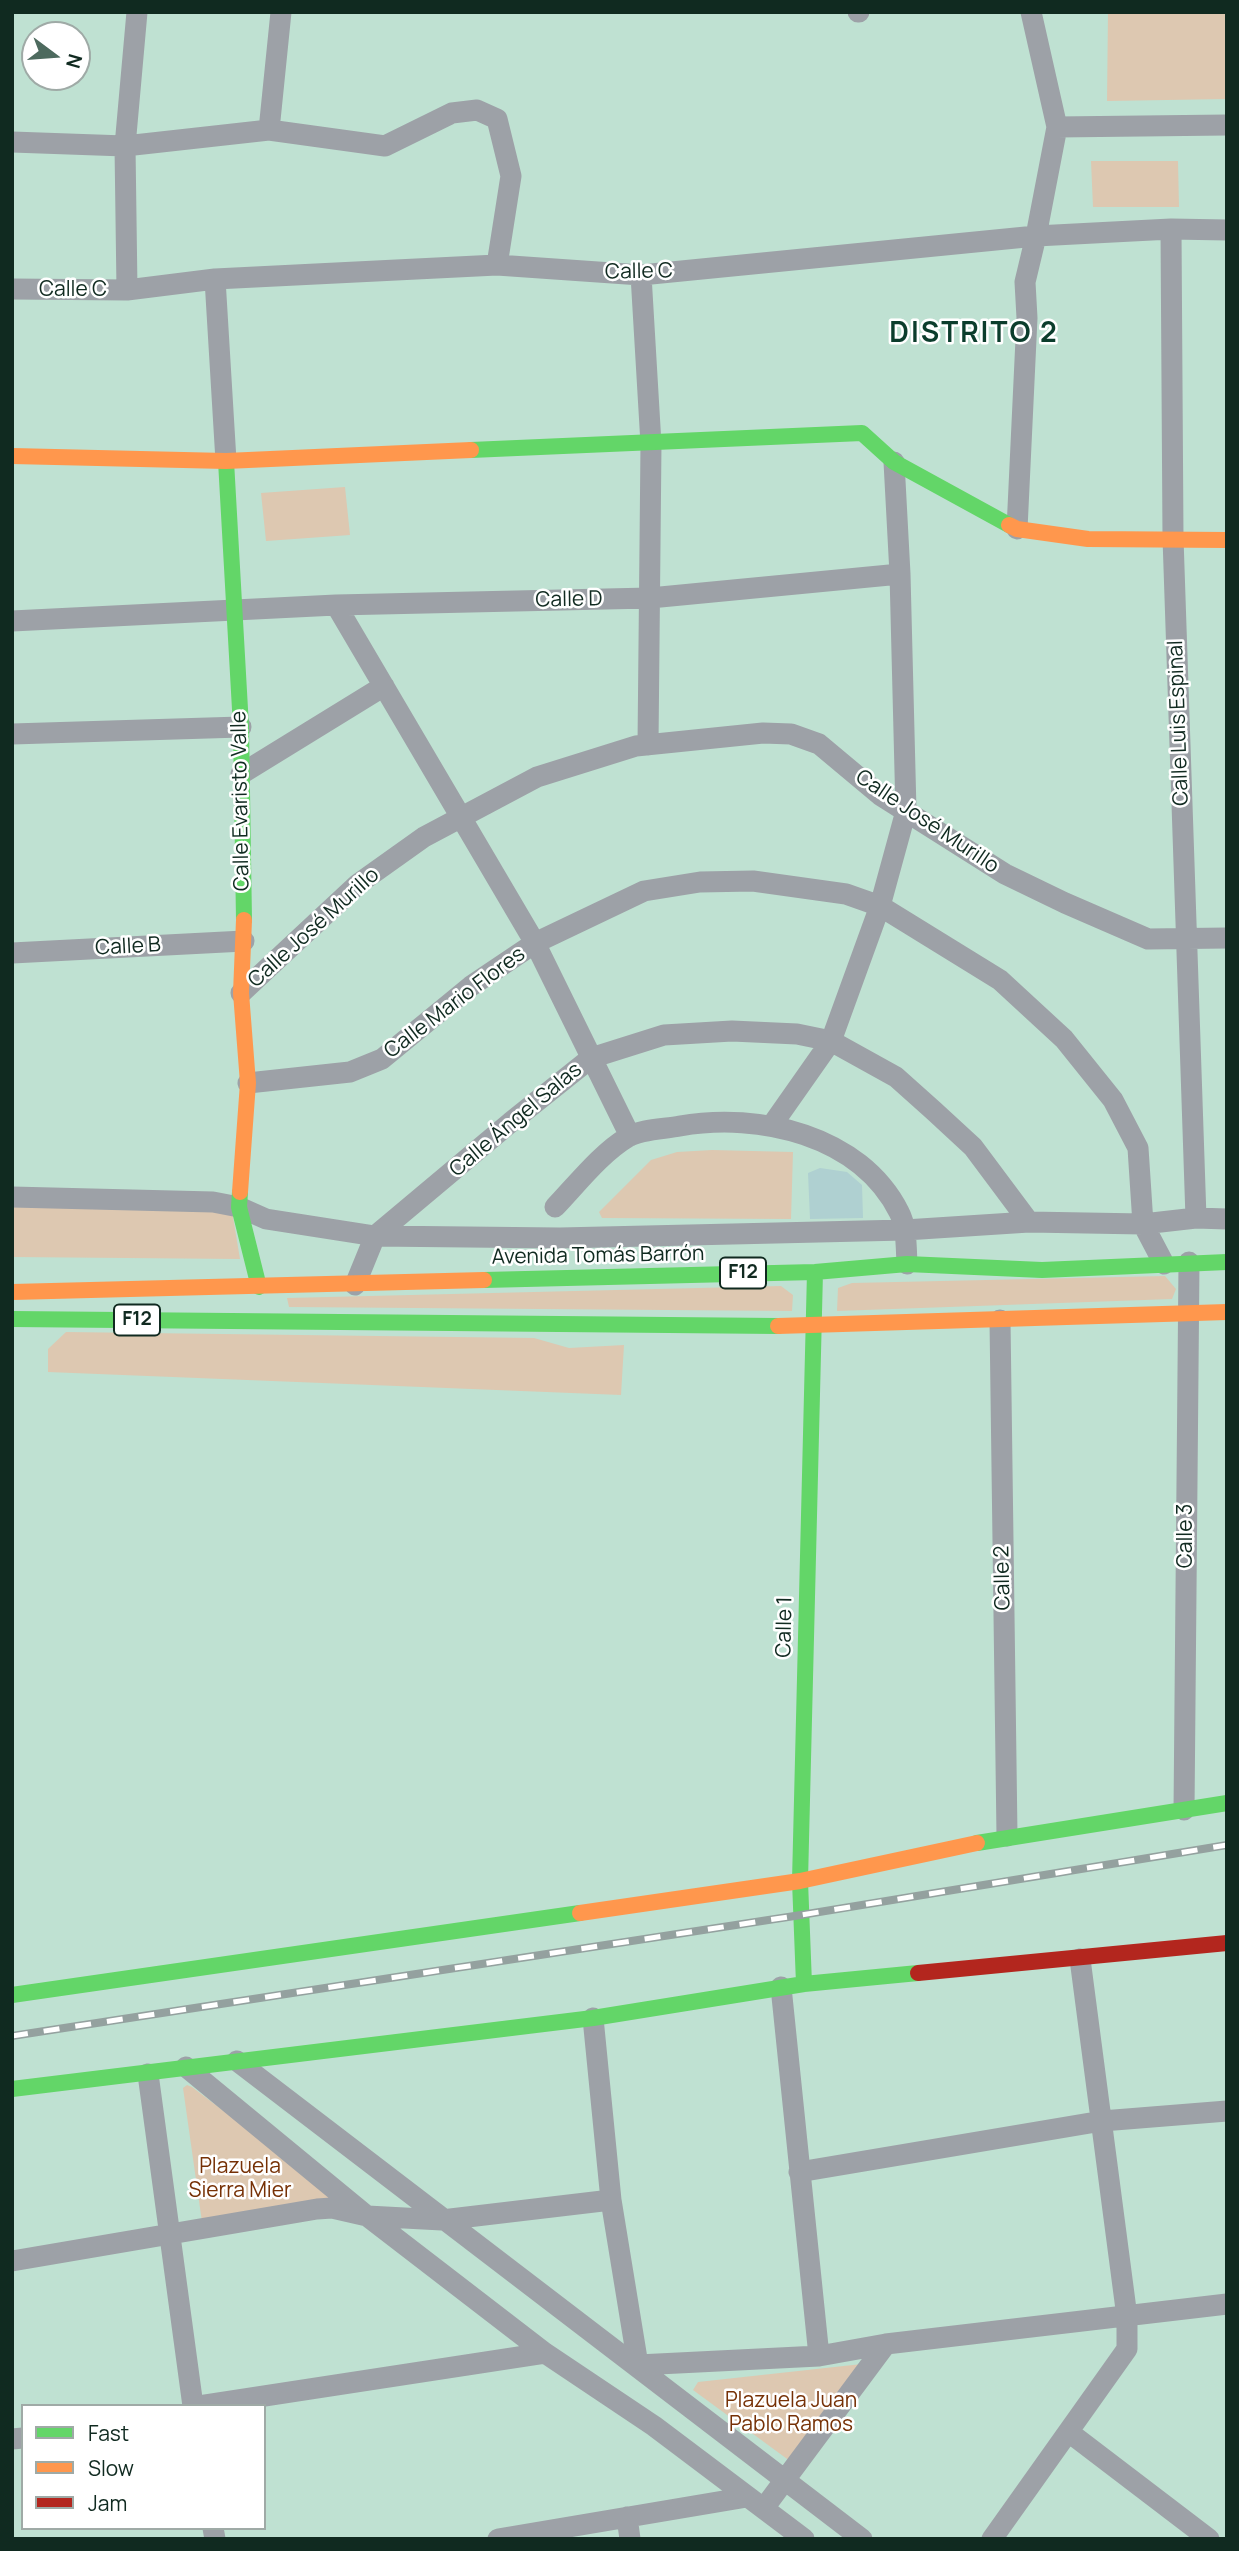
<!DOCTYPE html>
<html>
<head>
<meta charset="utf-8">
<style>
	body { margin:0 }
	#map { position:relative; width:1239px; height:2551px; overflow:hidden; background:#bfe1d2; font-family:Manrope,sans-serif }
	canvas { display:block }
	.frame { position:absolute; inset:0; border:14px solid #102a20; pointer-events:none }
	.legend { position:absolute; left:21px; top:2404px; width:245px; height:126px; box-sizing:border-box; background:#fff; border:2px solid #9faaa6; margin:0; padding:9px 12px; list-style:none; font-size:21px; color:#102a20 }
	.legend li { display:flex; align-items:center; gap:14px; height:35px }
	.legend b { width:35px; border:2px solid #9faaa6 }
	.north { position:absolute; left:21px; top:21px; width:70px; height:70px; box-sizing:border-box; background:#fff; border:2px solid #9faaa6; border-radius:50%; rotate:106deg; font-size:19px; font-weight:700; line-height:28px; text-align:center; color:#102a20 }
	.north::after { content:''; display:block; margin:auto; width:24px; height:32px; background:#4d6a5e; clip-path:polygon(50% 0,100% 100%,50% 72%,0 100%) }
</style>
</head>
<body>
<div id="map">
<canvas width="1239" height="2551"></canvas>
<div class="frame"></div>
<ul class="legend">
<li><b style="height:9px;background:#63d668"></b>Fast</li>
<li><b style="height:9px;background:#ff974d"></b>Slow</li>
<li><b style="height:9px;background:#b3261e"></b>Jam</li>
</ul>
<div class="north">N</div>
</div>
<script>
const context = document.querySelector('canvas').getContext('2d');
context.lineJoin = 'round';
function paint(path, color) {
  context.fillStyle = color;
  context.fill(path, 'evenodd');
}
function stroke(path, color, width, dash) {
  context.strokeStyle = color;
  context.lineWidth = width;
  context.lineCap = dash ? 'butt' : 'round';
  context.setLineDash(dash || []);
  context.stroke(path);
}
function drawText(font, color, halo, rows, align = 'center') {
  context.font = font + ' Manrope,sans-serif';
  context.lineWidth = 5;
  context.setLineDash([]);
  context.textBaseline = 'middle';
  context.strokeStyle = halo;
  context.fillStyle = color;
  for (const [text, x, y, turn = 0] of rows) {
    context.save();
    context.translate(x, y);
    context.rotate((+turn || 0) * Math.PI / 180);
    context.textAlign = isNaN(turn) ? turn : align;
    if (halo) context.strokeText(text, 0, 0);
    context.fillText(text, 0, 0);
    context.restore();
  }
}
paint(new Path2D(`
	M 1108,12 L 1227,12 L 1227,99 L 1107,101 Z
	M 1091,161 L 1178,161 L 1179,207 L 1093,207 Z
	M 345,487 L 350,535 L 266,541 L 261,493 Z
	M 712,1150 L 793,1152 L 791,1219 L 602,1218 L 599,1212 L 651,1160 L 677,1152 Z
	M 12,1197 L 230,1199 L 240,1259 L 12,1257 Z
	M 1165,1276 L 1176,1289 L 1172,1299 L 837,1311 L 838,1288 L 852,1283 Z
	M 781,1286 L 793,1295 L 792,1311 L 289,1307 L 287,1298 Z
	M 66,1332 L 534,1338 L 569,1348 L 624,1345 L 621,1395 L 48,1372 L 48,1349 Z
	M 187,2085 L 192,2087 L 337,2197 L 202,2222 L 183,2088 Z
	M 871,2363 L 794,2464 L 693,2390 L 698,2382 Z`), '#ddc8b1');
paint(new Path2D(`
	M 820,1168 L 847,1172 L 862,1185 L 863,1218 L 810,1219 L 808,1173 Z`), '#afd0d1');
stroke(new Path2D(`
	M 858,12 L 859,12
	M 1057,127 L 1227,125
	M 269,130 L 281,12
	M 12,142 L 125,146 L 269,130 L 385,146 L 452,113 L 477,110 L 497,119 L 511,176 L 497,265
	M 1171,229 L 1173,538 L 1196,1218
	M 641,275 L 651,444 L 648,745
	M 215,279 L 226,461
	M 12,289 L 127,290 L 215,279 L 497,265 L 641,275 L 1036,236 L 1057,127 L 1031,12
	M 127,290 L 125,146 L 137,12
	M 1017,529 L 1027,318 L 1025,282 L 1036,236 L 1171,229 L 1227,230
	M 336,605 L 535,943 L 630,1136
	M 12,621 L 336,605 L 650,598 L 900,574
	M 12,734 L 241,727
	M 241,774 L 384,686
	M 12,953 L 244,941
	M 241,993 L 358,884 L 424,837 L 537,777 L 636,746 L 763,733 L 791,734 L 819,744 L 880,795 L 1005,874 L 1065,903 L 1148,939 L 1227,938
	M 248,1083 L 350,1072 L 382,1059 L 471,986 L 535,943 L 644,891 L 700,882 L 753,881 L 846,894 L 880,906 L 1000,980 L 1064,1039 L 1113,1100 L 1138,1148 L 1143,1224 L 1164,1264
	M 772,1125 L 831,1041 L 880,906 L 906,811 L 900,574 L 894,462
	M 12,1197 L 213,1202 L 239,1207 L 266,1219 L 375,1236 L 560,1238 L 905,1230 L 1029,1222 L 1143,1224 L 1196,1218 L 1227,1219
	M 555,1207 C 577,1184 601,1153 628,1137 C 641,1129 665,1129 680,1126 C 759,1112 860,1135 899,1212 C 907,1227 906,1247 907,1264
	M 355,1285 L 375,1236 L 511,1122 L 591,1058 L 664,1035 L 732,1031 L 797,1034 L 831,1041 L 896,1077 L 934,1111 L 973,1147 L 1029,1222
	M 1000,1320 L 1007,1836
	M 1184,1810 L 1189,1262
	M 781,1987 L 819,2356 L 886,2344 L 1227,2304
	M 593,2018 L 611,2200 L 638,2365 L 819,2356
	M 237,2061 L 862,2539
	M 186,2067 L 367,2216 L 545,2353 L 654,2426 L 804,2539
	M 148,2074 L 193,2406
	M 799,2172 L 1102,2121 L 1227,2111
	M 12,2261 L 317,2209 L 332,2208 L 367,2216 L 442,2220 L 611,2200
	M 199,2406 L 545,2353
	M 1070,2433 L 1209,2539
	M 12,2439 L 23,2438
	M 764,2508 L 886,2344
	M 627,2517 L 630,2539
	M 213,2528 L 215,2539
	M 498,2539 L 747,2497
	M 992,2539 L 1127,2349 L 1127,2317 L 1080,1959`), '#9da1a7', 21);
stroke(new Path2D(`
	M 471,450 L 862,433 L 894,462 L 1009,525
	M 226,461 L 241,727 L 244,920
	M 240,1192 L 239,1207 L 259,1287
	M 484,1280 L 815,1272 L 907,1264 L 1042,1270 L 1227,1262
	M 12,1319 L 778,1326
	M 977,1843 L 1227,1803
	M 804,1984 L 800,1881 L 815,1272
	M 12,1995 L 580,1913
	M 12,2089 L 593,2018 L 804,1984 L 918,1973`), '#63d668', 16);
stroke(new Path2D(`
	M 12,456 L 226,461 L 471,450
	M 1009,525 L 1017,529 L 1088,539 L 1227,540
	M 240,1192 L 248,1083 L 241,993 L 244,920
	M 12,1292 L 484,1280
	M 778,1326 L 1227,1312
	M 580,1913 L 800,1881 L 977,1843`), '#ff974d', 16);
stroke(new Path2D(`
	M 918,1973 L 1227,1943`), '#b3261e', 16);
const rail = new Path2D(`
	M 12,2036 L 801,1915 L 1227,1845`);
stroke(rail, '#94a19f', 8);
stroke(rail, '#fff', 5, [16]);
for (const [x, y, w] of [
	[743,1273,46],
	[137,1320,46]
]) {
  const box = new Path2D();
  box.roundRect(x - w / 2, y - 15.5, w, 31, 5);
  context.fillStyle = '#fff';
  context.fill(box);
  stroke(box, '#102a20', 2);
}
drawText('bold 19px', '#102a20', null, [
	["F12",743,1273],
	["F12",137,1320]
]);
drawText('21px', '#102a20', '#fff', [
	["Calle C",639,272,-1],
	["Calle C",73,290],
	["Calle D",569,600,-1],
	["Calle Luis Espinal",1179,723,-92],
	["Calle Evaristo Valle",241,801,-91],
	["Calle José Murillo",927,822,34],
	["Calle José Murillo",314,928,-42],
	["Calle B",128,947,-3],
	["Calle Mario Flores",455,1003,-37],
	["Calle Ángel Salas",516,1120,-40],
	["Avenida Tomás Barrón",598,1256,-1],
	["Calle 3",1186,1536,-90],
	["Calle 2",1003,1578,-91],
	["Calle 1",785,1627,-89]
]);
drawText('21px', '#763106', '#fff', [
	["Plazuela",240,2167],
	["Sierra Mier",240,2191],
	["Plazuela Juan",791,2401],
	["Pablo Ramos",791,2425]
]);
context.letterSpacing = '2px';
drawText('bold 28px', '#0b3d2c', '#fff', [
	["DISTRITO 2",974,334]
]);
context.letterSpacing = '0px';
</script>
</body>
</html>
